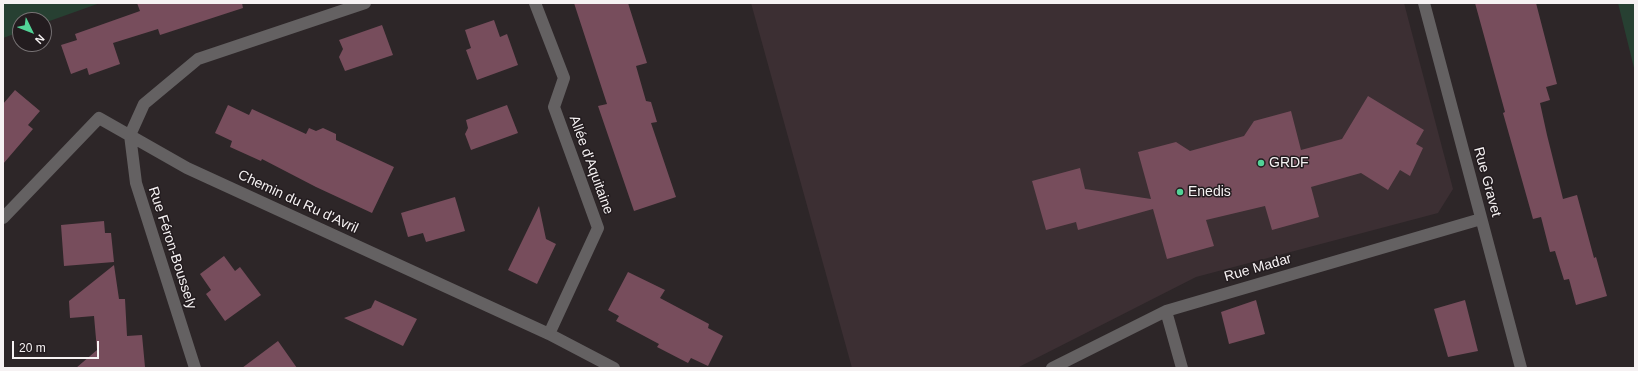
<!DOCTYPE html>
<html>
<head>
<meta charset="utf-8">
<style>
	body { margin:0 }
	#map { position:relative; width:1638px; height:371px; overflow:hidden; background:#2d2628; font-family:Arial,sans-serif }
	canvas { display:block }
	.frame { position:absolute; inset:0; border:4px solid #f6f2f3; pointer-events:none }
	.north { position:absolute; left:12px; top:12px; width:40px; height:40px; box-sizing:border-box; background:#231c1f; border:1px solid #777274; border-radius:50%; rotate:133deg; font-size:11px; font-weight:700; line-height:16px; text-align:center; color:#f6f2f3 }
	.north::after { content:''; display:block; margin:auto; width:14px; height:18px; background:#52d397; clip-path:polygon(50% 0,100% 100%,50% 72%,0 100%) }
	.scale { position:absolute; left:12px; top:341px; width:87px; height:18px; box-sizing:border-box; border:2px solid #f6f2f3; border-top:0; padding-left:5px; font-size:12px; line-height:14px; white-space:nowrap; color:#f6f2f3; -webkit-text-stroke:3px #231c1f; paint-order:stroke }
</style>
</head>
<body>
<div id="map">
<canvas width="1638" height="371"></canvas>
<div class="frame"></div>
<div class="north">N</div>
<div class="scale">20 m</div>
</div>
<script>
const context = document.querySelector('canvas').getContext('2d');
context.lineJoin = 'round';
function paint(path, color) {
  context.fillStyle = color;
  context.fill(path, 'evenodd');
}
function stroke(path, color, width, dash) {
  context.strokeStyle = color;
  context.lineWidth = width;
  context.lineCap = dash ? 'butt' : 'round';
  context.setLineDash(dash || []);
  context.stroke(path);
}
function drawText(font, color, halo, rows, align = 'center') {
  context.font = font + ' Arial,sans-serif';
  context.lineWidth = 3;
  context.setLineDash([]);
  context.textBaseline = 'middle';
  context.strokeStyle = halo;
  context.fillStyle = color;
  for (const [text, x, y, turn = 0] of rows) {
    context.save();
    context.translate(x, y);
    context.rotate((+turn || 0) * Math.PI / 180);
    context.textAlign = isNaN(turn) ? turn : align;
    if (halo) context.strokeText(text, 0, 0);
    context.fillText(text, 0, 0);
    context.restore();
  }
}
paint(new Path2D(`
	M 751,3 L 1404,3 L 1453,189 L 1438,213 L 1196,277 L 1017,368 L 852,368 Z`), '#3c2f33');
paint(new Path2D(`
	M 3,3 L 100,3 L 44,23 L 44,20 L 20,20 L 20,32 L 3,38 Z
	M 1618,3 L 1635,3 L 1635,72 Z`), '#274032');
paint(new Path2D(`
	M 137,3 L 242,3 L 243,8 L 160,35 L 158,29 L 113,43 L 120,64 L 89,75 L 87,68 L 71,74 L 61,45 L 77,40 L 75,34 L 140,11 Z
	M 574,3 L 628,3 L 647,63 L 636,66 L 646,101 L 651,102 L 657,122 L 651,123 L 676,197 L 634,211 L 598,106 L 607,104 Z
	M 1475,3 L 1536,3 L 1557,84 L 1546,87 L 1550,100 L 1540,103 L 1547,135 L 1563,199 L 1577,195 L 1594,258 L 1596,257 L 1607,296 L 1576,305 L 1569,279 L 1564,280 L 1555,251 L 1550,252 L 1541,217 L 1533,219 L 1503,113 L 1505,112 Z
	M 494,20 L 500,37 L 507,34 L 518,65 L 477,80 L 466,50 L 471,48 L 465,30 Z
	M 382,25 L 393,55 L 345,71 L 339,57 L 343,49 L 339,40 Z
	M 15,90 L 40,111 L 28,125 L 33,129 L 3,164 L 3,104 Z
	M 1368,96 L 1424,130 L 1416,144 L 1423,148 L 1410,176 L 1400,170 L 1388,190 L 1361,173 L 1311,187 L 1319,217 L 1272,230 L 1265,206 L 1206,220 L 1214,246 L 1167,259 L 1153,209 L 1078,230 L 1076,222 L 1046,230 L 1032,181 L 1080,168 L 1085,189 L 1151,199 L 1138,152 L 1176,142 L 1190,151 L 1244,136 L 1254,121 L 1291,111 L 1301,150 L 1342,139 Z
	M 228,105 L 249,115 L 252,109 L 306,134 L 309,128 L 316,131 L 323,128 L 336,134 L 336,140 L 394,167 L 372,213 L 316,187 L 262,159 L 261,161 L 230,147 L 232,141 L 215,133 Z
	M 507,105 L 518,133 L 471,150 L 465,134 L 468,128 L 466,120 Z
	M 455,197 L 465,231 L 426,242 L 423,233 L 408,237 L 401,213 Z
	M 539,206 L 546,239 L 556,244 L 537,284 L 508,270 Z
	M 104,221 L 105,233 L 111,233 L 114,262 L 64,266 L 61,225 Z
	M 224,256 L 235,271 L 240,267 L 261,295 L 225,321 L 206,294 L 211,290 L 200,274 Z
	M 114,265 L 119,299 L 125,299 L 127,336 L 142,335 L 145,367 L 76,368 L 97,350 L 94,316 L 70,318 L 69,301 Z
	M 628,272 L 665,290 L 660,298 L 709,324 L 708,328 L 723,336 L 708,366 L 691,358 L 688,363 L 657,347 L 659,344 L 616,321 L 619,316 L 608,310 Z
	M 375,300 L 417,319 L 403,346 L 344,318 L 371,308 Z
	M 1256,300 L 1265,334 L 1229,344 L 1221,312 Z
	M 1465,300 L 1478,351 L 1448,357 L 1434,309 Z
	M 278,341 L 297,368 L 242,368 Z`), '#774d5c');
stroke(new Path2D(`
	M 535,3 L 564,78 L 554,107 L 598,228 L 549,334
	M 1424,3 L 1521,368
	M 3,218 L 99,118 L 187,168 L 549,334 L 614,368
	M 1166,311 L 1182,368
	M 195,368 L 136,183 L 130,135 L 144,104 L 198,59 L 365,3
	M 1052,368 L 1166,311 L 1481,219`), '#646162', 12);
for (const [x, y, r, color] of [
	[1261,163,4,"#52d397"],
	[1180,192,4,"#52d397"]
]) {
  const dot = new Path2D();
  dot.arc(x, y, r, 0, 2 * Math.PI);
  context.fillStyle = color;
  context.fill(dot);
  stroke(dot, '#231c1f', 1.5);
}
drawText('14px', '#f6f2f3', '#231c1f', [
	["GRDF",1269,163],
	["Enedis",1188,192]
], 'left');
drawText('14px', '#f6f2f3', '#231c1f', [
	["Allée d'Aquitaine",591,165,70],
	["Rue Gravet",1487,182,75],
	["Chemin du Ru d'Avril",298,202,25],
	["Rue Féron-Boussely",172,248,72],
	["Rue Madar",1258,268,-16]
]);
</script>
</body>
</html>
